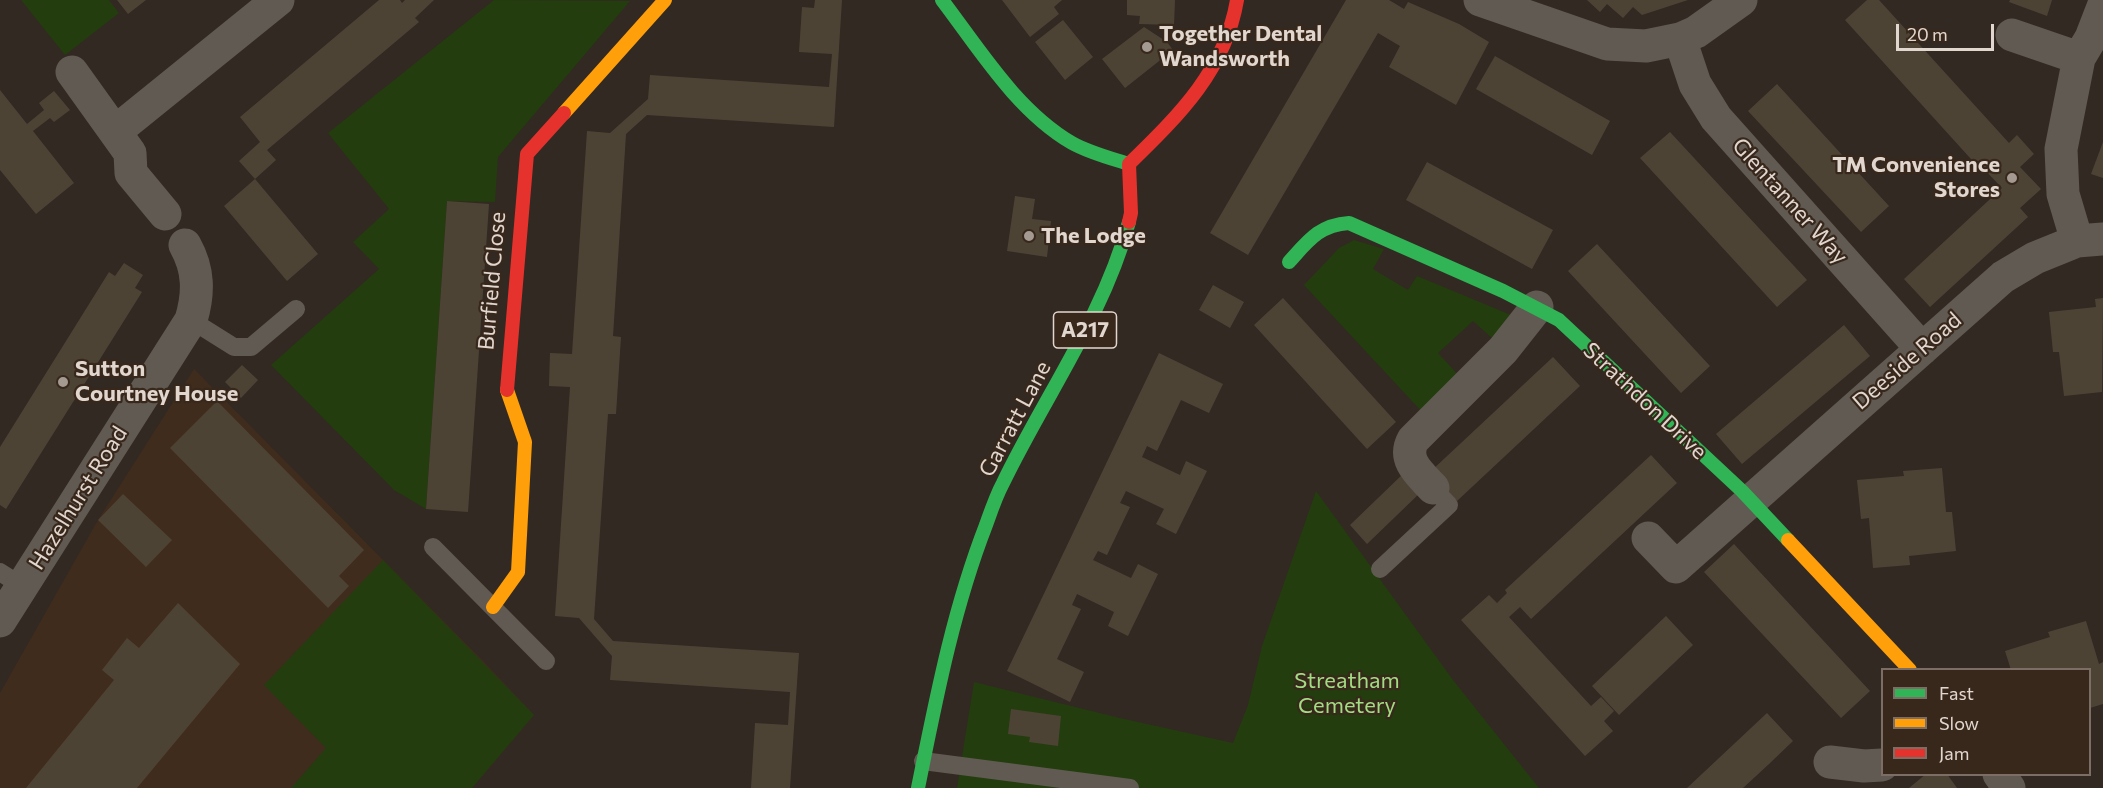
<!DOCTYPE html>
<html>
<head>
<meta charset="utf-8">
<style>
	body { margin:0 }
	#map { position:relative; width:2103px; height:788px; overflow:hidden; background:#322922; font-family:Commissioner,sans-serif }
	canvas { display:block }
	.legend { position:absolute; left:1881px; top:668px; width:210px; height:108px; box-sizing:border-box; background:#38281c; border:2px solid #7c6e64; margin:0; padding:8px 10px; list-style:none; font-size:18px; color:#e2d7cf }
	.legend li { display:flex; align-items:center; gap:12px; height:30px }
	.legend b { width:30px; border:2px solid #7c6e64 }
	.scale { position:absolute; left:1896px; top:24px; width:98px; height:27px; box-sizing:border-box; border:3px solid #e2d7cf; border-top:0; padding-left:8px; font-size:18px; line-height:21px; white-space:nowrap; color:#e2d7cf; -webkit-text-stroke:4px #38281c; paint-order:stroke }
</style>
</head>
<body>
<div id="map">
<canvas width="2103" height="788"></canvas>
<ul class="legend">
<li><b style="height:8px;background:#30b455"></b>Fast</li>
<li><b style="height:8px;background:#ff9f0a"></b>Slow</li>
<li><b style="height:8px;background:#e5322d"></b>Jam</li>
</ul>
<div class="scale">20 m</div>
</div>
<script>
const context = document.querySelector('canvas').getContext('2d');
context.lineJoin = 'round';
function paint(path, color) {
  context.fillStyle = color;
  context.fill(path, 'evenodd');
}
function stroke(path, color, width, dash) {
  context.strokeStyle = color;
  context.lineWidth = width;
  context.lineCap = dash ? 'butt' : 'round';
  context.setLineDash(dash || []);
  context.stroke(path);
}
function drawText(font, color, halo, rows, align = 'center') {
  context.font = font + ' Commissioner,sans-serif';
  context.lineWidth = 4.5;
  context.setLineDash([]);
  context.textBaseline = 'middle';
  context.strokeStyle = halo;
  context.fillStyle = color;
  for (const [text, x, y, turn = 0] of rows) {
    context.save();
    context.translate(x, y);
    context.rotate((+turn || 0) * Math.PI / 180);
    context.textAlign = isNaN(turn) ? turn : align;
    if (halo) context.strokeText(text, 0, 0);
    context.fillText(text, 0, 0);
    context.restore();
  }
}
paint(new Path2D(`
	M 194,369 L 485,663 L 534,715 L 472,788 L 0,788 L 0,693 L 98,520 Z`), '#3f2c1d');
paint(new Path2D(`
	M 21,0 L 109,0 L 119,13 L 65,55 Z
	M 494,0 L 630,1 L 498,157 L 495,202 L 447,201 L 426,509 L 394,490 L 271,365 L 379,269 L 353,242 L 389,209 L 328,133 Z
	M 1354,240 L 1384,249 L 1373,269 L 1408,290 L 1417,276 L 1511,315 L 1493,339 L 1473,321 L 1438,353 L 1462,379 L 1425,415 L 1304,285 L 1339,248 Z
	M 1316,491 L 1453,680 L 1539,788 L 957,788 L 974,682 L 1120,718 L 1233,743 L 1248,705 L 1262,646 Z
	M 383,560 L 534,715 L 472,788 L 291,788 L 326,748 L 264,685 Z`), '#233d0e');
paint(new Path2D(`
	M 117,0 L 146,0 L 128,14 Z
	M 379,0 L 400,0 L 402,3 L 405,0 L 434,0 L 415,18 L 419,22 L 267,150 L 276,160 L 255,179 L 239,161 L 260,142 L 240,117 Z
	M 815,0 L 842,0 L 834,127 L 647,115 L 626,134 L 613,336 L 621,337 L 616,414 L 608,414 L 594,619 L 613,641 L 799,653 L 790,788 L 751,788 L 755,723 L 788,725 L 790,692 L 610,680 L 612,656 L 579,618 L 555,616 L 570,387 L 549,386 L 550,353 L 572,354 L 587,131 L 610,133 L 648,99 L 650,75 L 829,87 L 832,54 L 799,52 L 802,7 L 814,8 Z
	M 1002,0 L 1062,0 L 1054,7 L 1059,14 L 1030,37 Z
	M 1127,0 L 1175,0 L 1174,25 L 1139,24 L 1140,16 L 1127,15 Z
	M 1346,0 L 1389,0 L 1404,9 L 1408,2 L 1459,24 L 1489,42 L 1456,105 L 1389,67 L 1400,46 L 1378,33 L 1248,255 L 1210,233 Z
	M 1587,0 L 1688,0 L 1642,15 L 1633,7 L 1623,18 L 1607,4 L 1600,12 Z
	M 1867,0 L 1879,0 L 2009,143 L 2017,135 L 2034,154 L 2020,167 L 2041,189 L 2020,208 L 2028,217 L 1930,307 L 1904,279 L 2002,188 L 1982,167 L 1980,169 L 1845,20 Z
	M 2010,0 L 2052,0 L 2047,16 L 2009,2 Z
	M 1063,20 L 1093,57 L 1065,80 L 1035,42 Z
	M 1144,27 L 1167,42 L 1173,50 L 1125,88 L 1102,59 Z
	M 1495,56 L 1610,121 L 1592,155 L 1476,89 Z
	M 1777,84 L 1889,206 L 1861,232 L 1748,111 Z
	M 0,90 L 27,124 L 44,110 L 39,103 L 54,91 L 70,110 L 54,122 L 50,118 L 33,131 L 74,183 L 36,214 L 0,170 Z
	M 1670,132 L 1807,280 L 1777,307 L 1640,158 Z
	M 2103,142 L 2103,178 L 2091,174 Z
	M 1427,162 L 1553,230 L 1532,269 L 1406,200 Z
	M 255,179 L 318,254 L 287,281 L 224,206 Z
	M 1015,196 L 1035,199 L 1032,219 L 1051,221 L 1047,257 L 1007,251 Z
	M 447,201 L 489,204 L 468,512 L 426,509 Z
	M 1597,244 L 1710,366 L 1681,393 L 1568,271 Z
	M 124,263 L 143,275 L 135,288 L 142,292 L 6,509 L 0,505 L 0,447 L 109,272 L 115,276 Z
	M 1213,285 L 1244,302 L 1230,328 L 1199,310 Z
	M 1283,298 L 1396,422 L 1367,449 L 1254,325 Z
	M 2103,298 L 2102,392 L 2064,396 L 2059,352 L 2053,352 L 2049,312 L 2096,307 L 2095,299 Z
	M 1844,325 L 1870,356 L 1742,464 L 1716,434 Z
	M 1159,353 L 1223,384 L 1209,413 L 1181,400 L 1157,451 L 1147,446 L 1142,457 L 1180,475 L 1186,461 L 1207,471 L 1176,534 L 1156,524 L 1164,509 L 1126,491 L 1120,503 L 1130,507 L 1107,555 L 1098,551 L 1093,560 L 1131,578 L 1138,564 L 1158,574 L 1128,636 L 1108,626 L 1114,612 L 1077,594 L 1072,605 L 1081,609 L 1057,659 L 1084,672 L 1070,702 L 1007,671 Z
	M 1553,357 L 1580,386 L 1457,501 L 1430,472 Z
	M 242,365 L 258,380 L 241,398 L 225,382 Z
	M 217,401 L 364,550 L 339,576 L 349,586 L 328,608 L 170,448 Z
	M 1651,455 L 1677,483 L 1531,619 L 1520,607 L 1509,617 L 1591,706 L 1601,697 L 1614,711 L 1604,721 L 1613,731 L 1585,756 L 1461,620 L 1489,595 L 1497,603 L 1507,593 L 1505,590 Z
	M 1942,468 L 1946,512 L 1952,512 L 1956,551 L 1909,556 L 1910,565 L 1873,568 L 1869,518 L 1861,519 L 1857,480 L 1904,476 L 1903,471 Z
	M 1404,473 L 1422,491 L 1367,544 L 1350,525 Z
	M 123,494 L 172,540 L 146,567 L 98,520 Z
	M 1734,544 L 1870,691 L 1841,718 L 1704,572 Z
	M 178,603 L 240,664 L 137,788 L 26,788 L 114,680 L 102,670 L 127,638 L 139,648 Z
	M 1666,616 L 1693,645 L 1619,715 L 1592,686 Z
	M 2086,621 L 2099,664 L 2103,662 L 2103,704 L 2090,708 L 2090,670 L 2011,670 L 2005,651 L 2050,637 L 2048,632 Z
	M 1011,709 L 1061,716 L 1058,746 L 1029,742 L 1030,737 L 1008,734 Z
	M 1767,713 L 1793,741 L 1769,764 L 1743,788 L 1687,788 Z
	M 1926,774 L 1947,774 L 1957,788 L 1909,788 Z`), '#4d4335');
stroke(new Path2D(`
	M 191,320 L 234,347 L 251,347 L 296,309
	M 433,547 L 546,661
	M 1380,569 L 1449,505 L 1433,488
	M 0,572 L 22,586
	M 923,761 L 1130,788`), '#615a52', 18);
stroke(new Path2D(`
	M 1480,0 L 1607,44 L 1646,46 L 1680,39 L 1696,32 L 1741,0
	M 2012,35 L 2079,58
	M 1680,39 L 1695,84 L 1716,118 L 1922,349
	M 72,72 L 130,153 L 131,173 L 165,214
	M 116,131 L 278,0
	M 2077,241 L 2063,194 L 2061,149 L 2079,58 L 2091,38 L 2103,7
	M 1433,488 C 1420,474 1402,460 1413,440 L 1503,350 L 1537,307
	M 1648,538 L 1676,567 L 2003,277 L 2035,258 L 2077,241 L 2103,239
	M 0,621 L 191,320 C 199,293 199,270 185,245
	M 1830,762 L 1864,766 L 1882,765
	M 1999,774 L 2009,788`), '#615a52', 33);
stroke(new Path2D(`
	M 942,0 C 980,50 1017,111 1072,143 C 1090,153 1110,158 1129,164
	M 1289,262 C 1308,241 1319,225 1349,223 L 1503,291 L 1559,320 L 1742,491 L 1788,540
	M 918,788 C 936,699 953,610 986,525 C 991,511 996,496 1003,483 C 1045,396 1103,317 1129,222`), '#30b455', 14);
stroke(new Path2D(`
	M 564,113 L 665,0
	M 1788,540 L 1910,670
	M 493,607 L 518,572 L 525,442 L 507,390`), '#ff9f0a', 14);
stroke(new Path2D(`
	M 1129,222 L 1131,213 L 1129,164 C 1178,116 1225,71 1237,0
	M 507,390 L 527,154 L 564,113`), '#e5322d', 14);
for (const [x, y, r, color] of [
	[1147,47,6,"#a49a92"],
	[2012,178,6,"#a49a92"],
	[1029,236,6,"#a49a92"],
	[63,382,6,"#a49a92"]
]) {
  const dot = new Path2D();
  dot.arc(x, y, r, 0, 2 * Math.PI);
  context.fillStyle = color;
  context.fill(dot);
  stroke(dot, '#38281c', 2);
}
for (const [x, y, w] of [
	[1085,330,63]
]) {
  const box = new Path2D();
  box.roundRect(x - w / 2, y - 18, w, 36, 4.5);
  context.fillStyle = '#38281c';
  context.fill(box);
  stroke(box, '#e2d7cf', 1.5);
}
drawText('bold 21px', '#e2d7cf', null, [
	["A217",1085,330]
]);
drawText('bold 22px', '#e2d7cf', '#38281c', [
	["Together Dental",1159,34],
	["Wandsworth",1159,59],
	["TM Convenience",2000,165,"right"],
	["Stores",2000,190,"right"],
	["The Lodge",1041,236],
	["Sutton",75,369],
	["Courtney House",75,394]
], 'left');
drawText('22px', '#e2d7cf', '#38281c', [
	["Glentanner Way",1790,201,48],
	["Burfield Close",492,281,-85],
	["Deeside Road",1907,361,-41],
	["Strathdon Drive",1645,401,43],
	["Garratt Lane",1015,419,-62],
	["Hazelhurst Road",78,498,-58]
]);
drawText('22px', '#a2dc82', '#38281c', [
	["Streatham",1347,681],
	["Cemetery",1347,706]
]);
</script>
</body>
</html>
